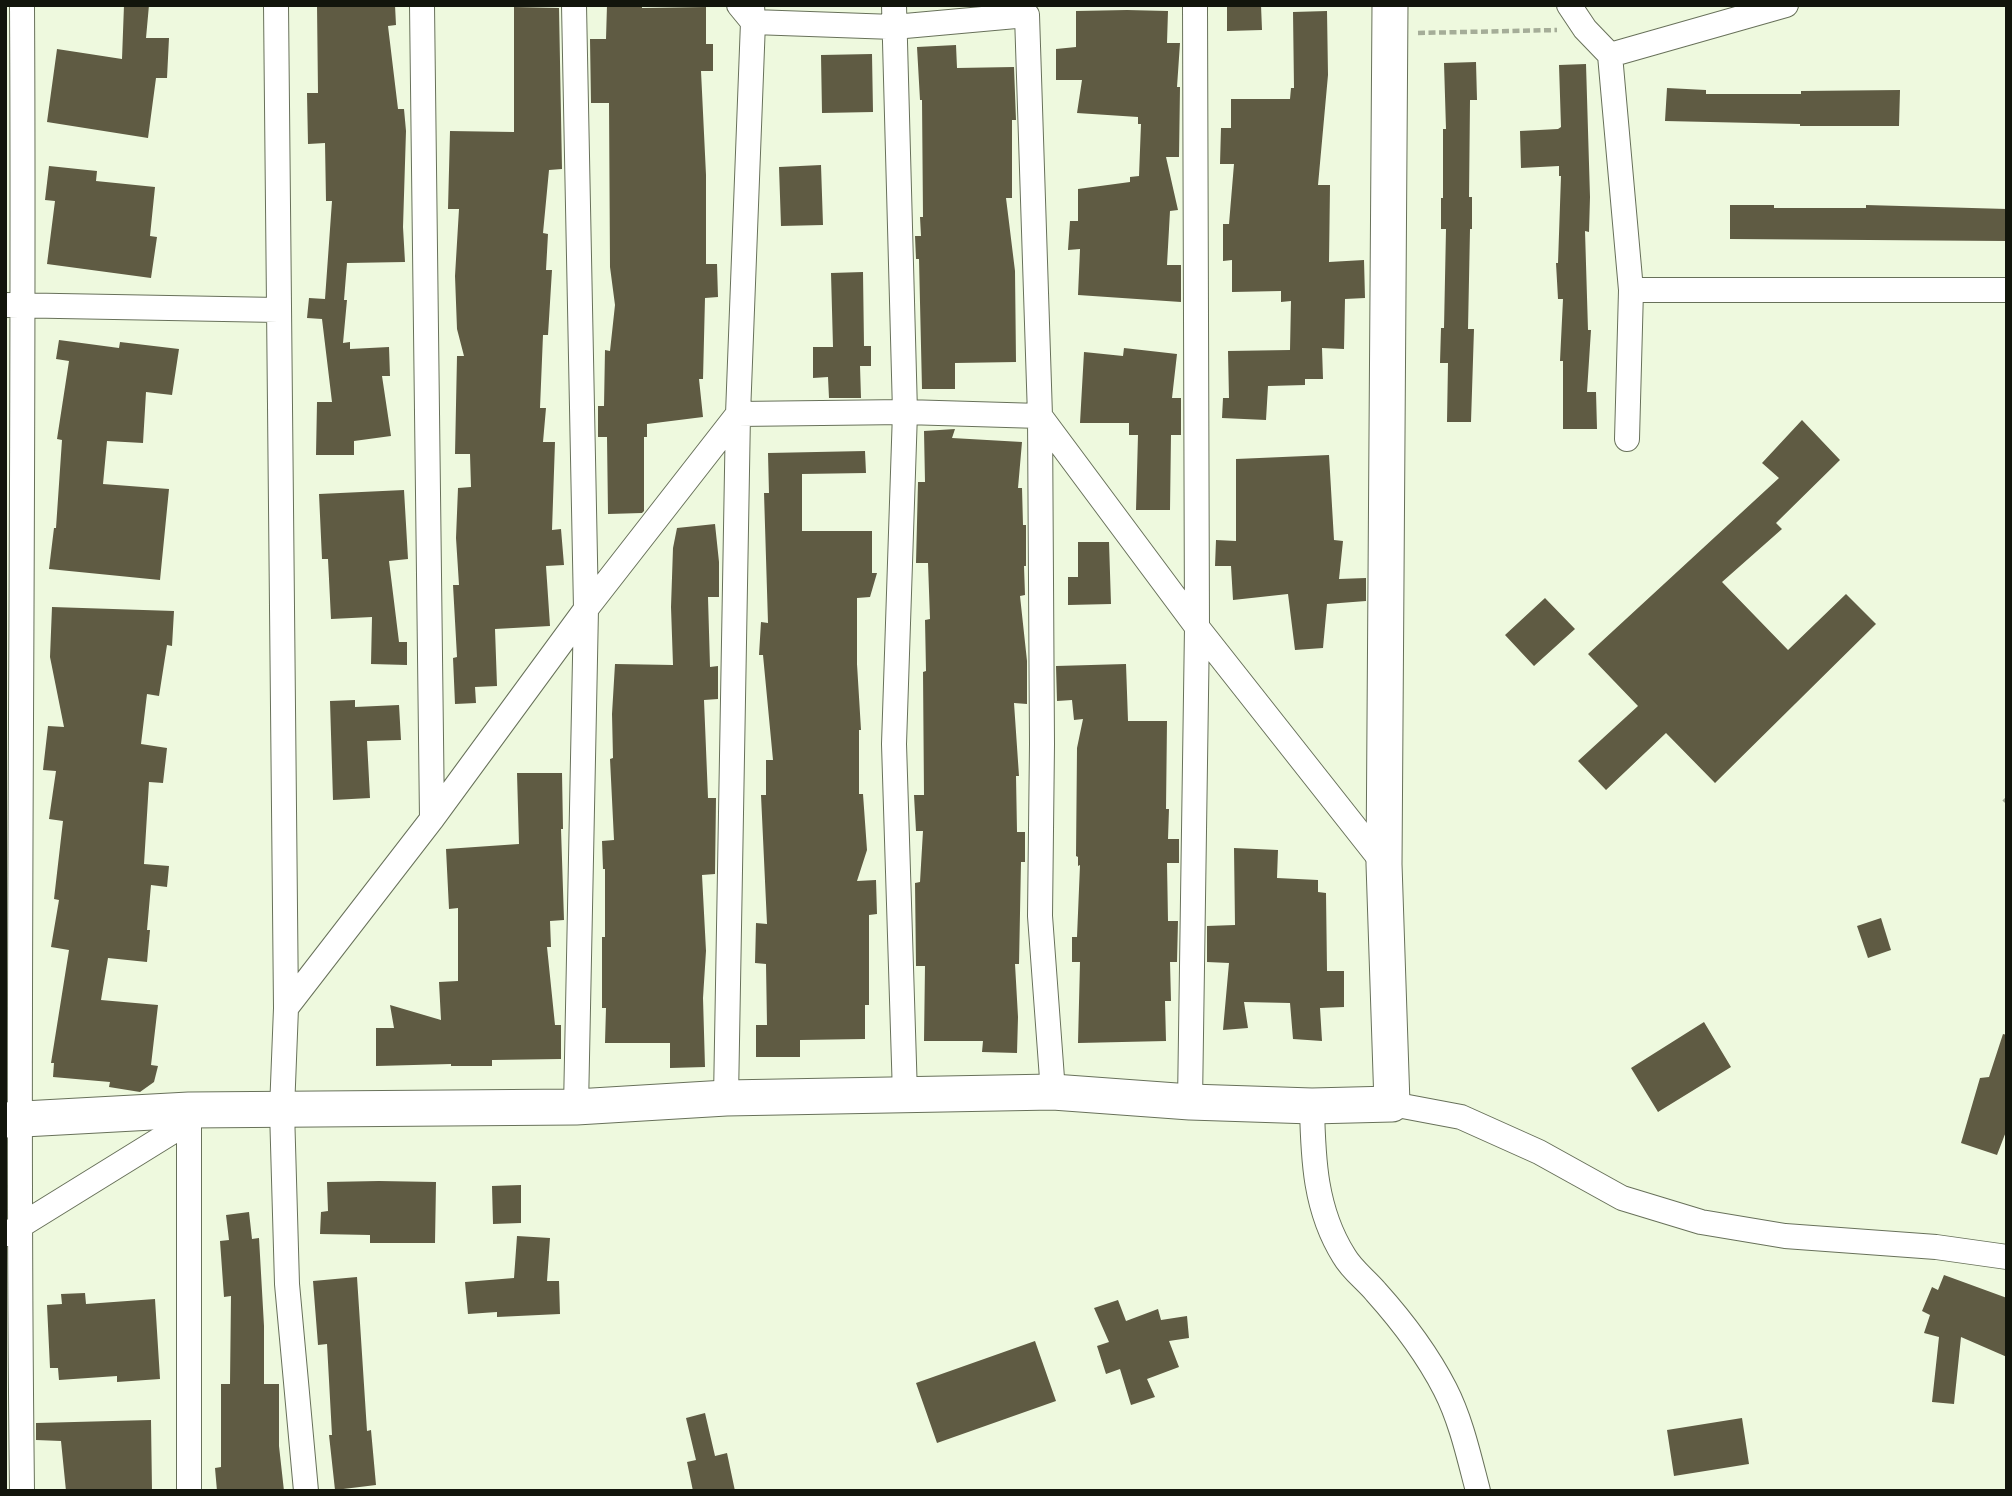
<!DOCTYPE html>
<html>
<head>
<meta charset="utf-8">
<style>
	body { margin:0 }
	#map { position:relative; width:2012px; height:1496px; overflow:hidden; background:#eef9de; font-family:"Alegreya Sans",sans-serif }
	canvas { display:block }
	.frame { position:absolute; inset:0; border:7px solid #12150c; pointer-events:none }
</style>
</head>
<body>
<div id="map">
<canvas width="2012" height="1496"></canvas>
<div class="frame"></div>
</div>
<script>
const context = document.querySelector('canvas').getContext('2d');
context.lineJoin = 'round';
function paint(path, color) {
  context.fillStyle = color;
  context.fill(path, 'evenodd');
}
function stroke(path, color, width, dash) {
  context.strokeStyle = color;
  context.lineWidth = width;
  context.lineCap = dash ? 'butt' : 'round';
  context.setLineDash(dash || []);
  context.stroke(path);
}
paint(new Path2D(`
	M 124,5 L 149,5 L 146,38 L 169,38 L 167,78 L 156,78 L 148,138 L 47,122 L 57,49 L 122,59 Z
	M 317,5 L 395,5 L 396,25 L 388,26 L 398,109 L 404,109 L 406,131 L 403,227 L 405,262 L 347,263 L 344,300 L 347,300 L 343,343 L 350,342 L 350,349 L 389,347 L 390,376 L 382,376 L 391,436 L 354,441 L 354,455 L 316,455 L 317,402 L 332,402 L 322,319 L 307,318 L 309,298 L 325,299 L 332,201 L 326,201 L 325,143 L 308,144 L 307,93 L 318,93 Z
	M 607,5 L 642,5 L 642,8 L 706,7 L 706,44 L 713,44 L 713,71 L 701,71 L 706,175 L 706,264 L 717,264 L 718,297 L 705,298 L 703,379 L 699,379 L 703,417 L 647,424 L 647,437 L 644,437 L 644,511 L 642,513 L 608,514 L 607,437 L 598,437 L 598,406 L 604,406 L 605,350 L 610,351 L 615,305 L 610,267 L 609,103 L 591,103 L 590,39 L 606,39 Z
	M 1227,5 L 1261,5 L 1262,30 L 1227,31 Z
	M 514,7 L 559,8 L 562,169 L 549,170 L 543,233 L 548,234 L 546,270 L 552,270 L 548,335 L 543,335 L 540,408 L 546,408 L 543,442 L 555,442 L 552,530 L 561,529 L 564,565 L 546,566 L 550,626 L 495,629 L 497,686 L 475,687 L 476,703 L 455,704 L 453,658 L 457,657 L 453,585 L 459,585 L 456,538 L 458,488 L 471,487 L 470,454 L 455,454 L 457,356 L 464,356 L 457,329 L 455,276 L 459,209 L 448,209 L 450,131 L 514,132 Z
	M 1127,10 L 1168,11 L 1167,43 L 1180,43 L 1177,87 L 1180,87 L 1179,157 L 1166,157 L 1178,210 L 1170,211 L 1167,265 L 1181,265 L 1181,302 L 1078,295 L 1080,249 L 1068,250 L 1070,221 L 1078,221 L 1078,189 L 1130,182 L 1130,177 L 1139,176 L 1141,124 L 1138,124 L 1138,117 L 1077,113 L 1082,80 L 1056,80 L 1056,49 L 1076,47 L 1076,11 Z
	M 1327,11 L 1328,75 L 1318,185 L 1330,185 L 1329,262 L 1364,260 L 1365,298 L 1345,299 L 1344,349 L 1322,348 L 1323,379 L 1305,379 L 1305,385 L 1268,386 L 1266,420 L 1222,418 L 1223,398 L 1229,398 L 1228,351 L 1290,350 L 1291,301 L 1281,302 L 1281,291 L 1232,292 L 1232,260 L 1223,261 L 1223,224 L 1229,224 L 1234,164 L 1220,164 L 1221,128 L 1231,128 L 1231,99 L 1290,99 L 1291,88 L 1294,88 L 1293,12 Z
	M 956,45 L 957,68 L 1014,67 L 1016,120 L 1012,120 L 1012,198 L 1006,198 L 1015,271 L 1016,362 L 955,363 L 955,389 L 922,389 L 919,259 L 916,259 L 915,236 L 921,236 L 920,217 L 923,217 L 922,100 L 920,100 L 917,47 Z
	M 872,54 L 873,112 L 822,113 L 821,55 Z
	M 1476,62 L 1477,100 L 1470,100 L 1469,197 L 1472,197 L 1472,229 L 1470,229 L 1468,329 L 1474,329 L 1471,422 L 1447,422 L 1448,363 L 1440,363 L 1441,328 L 1444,328 L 1446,229 L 1441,229 L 1441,198 L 1443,198 L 1443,129 L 1446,129 L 1444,63 Z
	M 1586,64 L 1590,197 L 1589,232 L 1585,231 L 1588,330 L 1591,330 L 1587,392 L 1596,392 L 1597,429 L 1563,429 L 1563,361 L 1560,361 L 1563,299 L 1558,299 L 1556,263 L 1558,263 L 1561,176 L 1559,176 L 1559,166 L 1521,168 L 1520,131 L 1558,129 L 1561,127 L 1559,65 Z
	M 1667,88 L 1706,90 L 1706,94 L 1801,94 L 1801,91 L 1900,90 L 1899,126 L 1800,126 L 1800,124 L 1665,121 Z
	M 821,165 L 823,225 L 781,226 L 779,167 Z
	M 49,166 L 97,171 L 96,181 L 155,187 L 150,236 L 157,237 L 151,278 L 47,264 L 55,201 L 45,200 Z
	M 1730,205 L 1774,205 L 1774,208 L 1866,208 L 1866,205 L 2007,209 L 2007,241 L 1730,239 Z
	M 863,272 L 864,346 L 871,346 L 871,366 L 860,366 L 861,398 L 829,398 L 828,377 L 813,378 L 813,347 L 833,347 L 831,273 Z
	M 59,340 L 119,348 L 120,342 L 179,349 L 172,395 L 146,392 L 143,443 L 107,441 L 103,484 L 169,489 L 160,580 L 49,569 L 54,528 L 56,528 L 62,440 L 57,439 L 69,361 L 56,359 Z
	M 1124,348 L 1177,354 L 1172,398 L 1181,398 L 1181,435 L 1171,435 L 1170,510 L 1136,510 L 1138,435 L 1129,435 L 1129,423 L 1080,423 L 1084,352 L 1123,356 Z
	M 1802,420 L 1840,460 L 1776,523 L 1782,529 L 1722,582 L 1788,650 L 1846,594 L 1876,624 L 1715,783 L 1666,733 L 1606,790 L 1578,761 L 1638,706 L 1588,654 L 1779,478 L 1762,463 Z
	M 955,429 L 952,438 L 1022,442 L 1018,488 L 1022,488 L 1023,525 L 1026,525 L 1026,566 L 1024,566 L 1025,595 L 1020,596 L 1027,661 L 1027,704 L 1014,703 L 1019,776 L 1016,776 L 1017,832 L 1025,832 L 1025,862 L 1021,862 L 1019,964 L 1015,964 L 1018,1017 L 1017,1053 L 982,1052 L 983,1041 L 924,1041 L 925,966 L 916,966 L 915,883 L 920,882 L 923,831 L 916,831 L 914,795 L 924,795 L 923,672 L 926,671 L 925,620 L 930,619 L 928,563 L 916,563 L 918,482 L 925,482 L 924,431 Z
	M 865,451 L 866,473 L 802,474 L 802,531 L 872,531 L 872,573 L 877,573 L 870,597 L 857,598 L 857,664 L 861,730 L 859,730 L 859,794 L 863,794 L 867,850 L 857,881 L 876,880 L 877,914 L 869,915 L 869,1005 L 865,1005 L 865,1039 L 800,1040 L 800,1057 L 756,1057 L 756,1025 L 767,1025 L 766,964 L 755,963 L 756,923 L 767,924 L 761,795 L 766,795 L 766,760 L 773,760 L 763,655 L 759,655 L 761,622 L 768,623 L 764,493 L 769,493 L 768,453 Z
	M 1329,455 L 1334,540 L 1343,541 L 1339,579 L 1366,578 L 1366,601 L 1327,604 L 1323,648 L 1295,650 L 1288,594 L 1233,600 L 1231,566 L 1215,566 L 1216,540 L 1236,541 L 1236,459 Z
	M 404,490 L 408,559 L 389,561 L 399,642 L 407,642 L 407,665 L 371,664 L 372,617 L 331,619 L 328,559 L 322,559 L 319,494 Z
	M 715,524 L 719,562 L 719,597 L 708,597 L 710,667 L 718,666 L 718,699 L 704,700 L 708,798 L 716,798 L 715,874 L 702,875 L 706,951 L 703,998 L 705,1067 L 670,1068 L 670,1043 L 605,1043 L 606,1008 L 602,1008 L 602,937 L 605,937 L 605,869 L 603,869 L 602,841 L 614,840 L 610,759 L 613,758 L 612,714 L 615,664 L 673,665 L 671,607 L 673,548 L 677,528 Z
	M 1078,542 L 1109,542 L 1111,604 L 1068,605 L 1068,577 L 1078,577 Z
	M 1545,598 L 1575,629 L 1534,666 L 1505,635 Z
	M 52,607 L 174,611 L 172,646 L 167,645 L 159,696 L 147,694 L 141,744 L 167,748 L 163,783 L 149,782 L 144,864 L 169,866 L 167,887 L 151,885 L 147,930 L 150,930 L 147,962 L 108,958 L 101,1000 L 158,1005 L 151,1065 L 158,1066 L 154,1082 L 140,1092 L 109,1087 L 110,1082 L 53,1077 L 54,1063 L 51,1063 L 69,950 L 51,947 L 59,900 L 54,899 L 63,821 L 49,819 L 56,771 L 43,770 L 48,726 L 64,727 L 50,657 Z
	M 1126,664 L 1128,721 L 1167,721 L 1166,809 L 1169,809 L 1168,839 L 1179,839 L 1179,863 L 1167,863 L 1168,921 L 1178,921 L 1177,962 L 1170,962 L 1171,1001 L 1165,1001 L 1166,1041 L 1078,1043 L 1080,962 L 1072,962 L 1072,937 L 1077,937 L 1080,865 L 1078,866 L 1078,857 L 1076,856 L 1077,748 L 1083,719 L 1074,720 L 1072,700 L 1057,701 L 1056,666 Z
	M 355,700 L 355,707 L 399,705 L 401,740 L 367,741 L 370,798 L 333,800 L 330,701 Z
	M 517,773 L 562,773 L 563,829 L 561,829 L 564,920 L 550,921 L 551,947 L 547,947 L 555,1025 L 561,1025 L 561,1059 L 492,1060 L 492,1066 L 451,1066 L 451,1064 L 376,1066 L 376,1028 L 394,1028 L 390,1005 L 441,1020 L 439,982 L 458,981 L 458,908 L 449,909 L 446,849 L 519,844 Z
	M 1234,848 L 1278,850 L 1277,878 L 1318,880 L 1318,892 L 1326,893 L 1327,971 L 1344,971 L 1344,1007 L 1320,1008 L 1322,1041 L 1293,1039 L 1290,1003 L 1244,1002 L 1248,1028 L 1223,1030 L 1229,963 L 1207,962 L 1207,926 L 1235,925 Z
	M 1881,918 L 1891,950 L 1868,958 L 1857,926 Z
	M 1704,1022 L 1731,1067 L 1658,1112 L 1631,1068 Z
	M 2003,1034 L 2007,1035 L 2007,1129 L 1997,1155 L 1961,1143 L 1980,1078 L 1989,1077 Z
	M 379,1181 L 436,1182 L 435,1243 L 370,1243 L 370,1235 L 320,1234 L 321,1212 L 328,1211 L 327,1182 Z
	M 521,1185 L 521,1223 L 493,1224 L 492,1186 Z
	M 249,1212 L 252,1239 L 259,1238 L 264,1326 L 264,1384 L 279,1384 L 279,1446 L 284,1491 L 217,1491 L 215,1468 L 221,1467 L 221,1384 L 230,1384 L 231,1296 L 224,1297 L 220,1241 L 229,1240 L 226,1215 Z
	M 517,1236 L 550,1238 L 547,1281 L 559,1281 L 560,1314 L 497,1317 L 497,1312 L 468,1314 L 465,1282 L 514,1278 Z
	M 1944,1275 L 2007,1298 L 2007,1357 L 1961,1337 L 1954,1404 L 1932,1402 L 1939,1337 L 1924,1333 L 1930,1315 L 1922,1311 L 1932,1287 L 1938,1290 Z
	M 357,1277 L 367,1431 L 371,1430 L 376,1485 L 335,1490 L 329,1435 L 332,1435 L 327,1344 L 318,1345 L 313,1281 Z
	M 85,1293 L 86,1304 L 155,1299 L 160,1379 L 117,1382 L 117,1376 L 59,1380 L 58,1368 L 50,1368 L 47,1305 L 62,1304 L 61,1294 Z
	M 1118,1300 L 1126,1321 L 1158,1309 L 1161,1320 L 1187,1316 L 1189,1338 L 1169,1341 L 1179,1367 L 1147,1379 L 1155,1397 L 1131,1405 L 1120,1369 L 1106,1374 L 1097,1346 L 1109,1342 L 1094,1308 Z
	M 1035,1341 L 1056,1401 L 937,1443 L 916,1383 Z
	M 705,1413 L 715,1456 L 727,1453 L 735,1491 L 693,1491 L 687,1462 L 696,1460 L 686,1418 Z
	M 1742,1418 L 1749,1464 L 1674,1476 L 1667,1430 Z
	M 151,1420 L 152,1491 L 66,1491 L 61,1441 L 36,1440 L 36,1423 Z`), '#5f5b43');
const street = new Path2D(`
	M 22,5 C 25,500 16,996 22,1491
	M 276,5 L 286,1008 L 282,1110 L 287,1284 L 306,1491
	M 422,5 L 432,819
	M 574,5 L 586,609 L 576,1107
	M 739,5 L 753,22 L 894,27 L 1027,15 L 1040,416 L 905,412 L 738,414 L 753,22 L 752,5
	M 894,5 L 905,412 L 894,744 L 905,1095
	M 1569,5 L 1585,29 L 1610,55 L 1786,5
	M 1610,55 L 1631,290 L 1627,439
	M 1631,290 L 2007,290
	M 5,305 L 278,310
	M 286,1008 L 432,819 L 586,609 L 738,414 L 726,1098
	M 1053,1092 L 1040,916 L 1042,744 L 1040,416 L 1197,627 L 1384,864
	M 1190,1102 L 1197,627 L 1195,5
	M 1392,1104 L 1461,1117 L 1539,1152 L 1622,1198 L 1701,1222 L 1785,1236 L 1936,1247 L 2007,1257
	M 1312,1106 C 1313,1159 1315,1210 1344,1256 C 1352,1270 1366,1280 1376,1292 C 1402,1321 1427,1354 1445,1389 C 1461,1420 1469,1457 1478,1491
	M 7,1234 L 188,1122
	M 189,1491 L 189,1110`);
const secondary = new Path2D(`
	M 5,1120 L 189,1110 L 576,1107 L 726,1098 L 1053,1092 L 1190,1102 L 1312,1106 L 1392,1104 L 1384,864 L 1390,5`);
stroke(street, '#68715a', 26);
stroke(secondary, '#68715a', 37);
stroke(new Path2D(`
	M 1418,33 L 1557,30
	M 2004,802 L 2007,799`), '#a5ad98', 4.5, [7, 3.5]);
stroke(street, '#fff', 24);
stroke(secondary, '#fff', 35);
</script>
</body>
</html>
